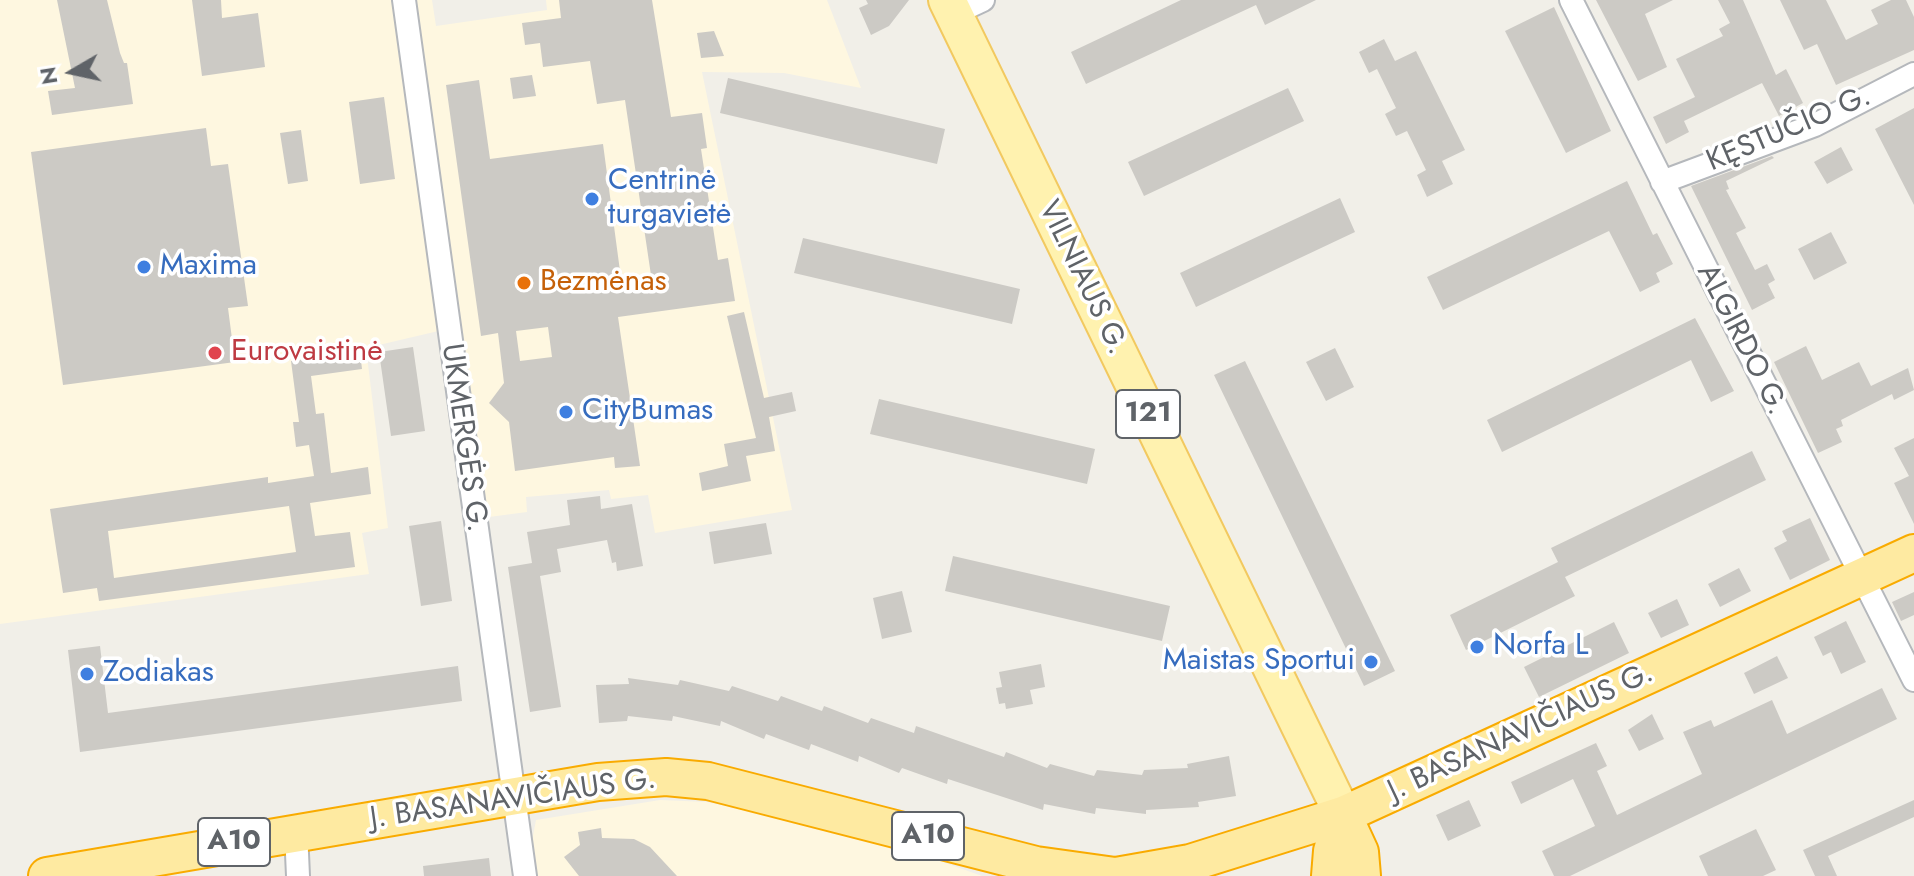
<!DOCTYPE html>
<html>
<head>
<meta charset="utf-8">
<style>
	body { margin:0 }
	#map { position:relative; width:1914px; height:876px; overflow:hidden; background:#f1efe8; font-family:Jost,sans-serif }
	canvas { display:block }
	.north { position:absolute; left:32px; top:32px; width:80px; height:80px; -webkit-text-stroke:6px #fff; paint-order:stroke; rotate:261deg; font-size:22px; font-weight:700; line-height:32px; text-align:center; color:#5f6368 }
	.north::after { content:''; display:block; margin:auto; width:28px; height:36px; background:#5f6368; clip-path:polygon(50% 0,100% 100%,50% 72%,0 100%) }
</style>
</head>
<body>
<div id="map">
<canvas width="1914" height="876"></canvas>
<div class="north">N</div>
</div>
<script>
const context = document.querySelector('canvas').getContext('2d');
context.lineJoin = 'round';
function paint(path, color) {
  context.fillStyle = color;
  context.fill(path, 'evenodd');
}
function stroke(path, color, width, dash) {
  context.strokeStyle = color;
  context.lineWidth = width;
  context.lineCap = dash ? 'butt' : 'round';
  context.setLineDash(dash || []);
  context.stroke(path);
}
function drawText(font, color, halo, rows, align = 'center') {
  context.font = font + ' Jost,sans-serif';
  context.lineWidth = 7;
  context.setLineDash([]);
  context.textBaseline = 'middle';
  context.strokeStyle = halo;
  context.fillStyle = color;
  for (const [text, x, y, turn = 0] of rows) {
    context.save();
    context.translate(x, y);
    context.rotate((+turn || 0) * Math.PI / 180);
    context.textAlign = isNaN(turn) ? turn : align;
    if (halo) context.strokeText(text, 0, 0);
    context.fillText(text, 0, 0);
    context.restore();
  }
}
paint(new Path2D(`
	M 0,0 L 432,0 L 436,26 L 547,10 L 546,0 L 827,0 L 861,88 L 784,73 L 702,72 L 792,510 L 655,533 L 648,495 L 611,499 L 609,490 L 526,497 L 527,512 L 474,519 L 447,329 L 366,348 L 388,528 L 362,533 L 369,574 L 0,624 Z
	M 660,800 L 707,802 L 774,816 L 912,851 L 982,876 L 537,876 L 532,841 L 536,820 Z`), '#fef7e0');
paint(new Path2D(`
	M 57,0 L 107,0 L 120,53 L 124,63 L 127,63 L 133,104 L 52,115 L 48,91 L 75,88 Z
	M 192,0 L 221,0 L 222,18 L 258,13 L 265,67 L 202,76 Z
	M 559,0 L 652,0 L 671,117 L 702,113 L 707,148 L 701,149 L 718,260 L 728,258 L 735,301 L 618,317 L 640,466 L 615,468 L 614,457 L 515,471 L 509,422 L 489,403 L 504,383 L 498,333 L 481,336 L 446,85 L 479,80 L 490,159 L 603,144 L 622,286 L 652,282 L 625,100 L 597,104 L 590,61 L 543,67 L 540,43 L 525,45 L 522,23 L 561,18 ZM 548,327 L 552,357 L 520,361 L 516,331 Z
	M 866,0 L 909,0 L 889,26 L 871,35 L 859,8 L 868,4 Z
	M 1181,0 L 1316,0 L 1265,25 L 1256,5 L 1086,84 L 1071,52 Z
	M 1596,0 L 1673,0 L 1645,14 L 1667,67 L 1638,81 Z
	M 1718,0 L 1743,0 L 1776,75 L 1786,69 L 1803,103 L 1779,116 L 1762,83 L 1684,121 L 1689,132 L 1666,144 L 1653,117 L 1695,97 L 1676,59 L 1723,36 L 1719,29 L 1730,23 Z
	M 1780,0 L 1826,0 L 1846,40 L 1878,24 L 1871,10 L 1891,0 L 1906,0 L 1914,17 L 1914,50 L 1836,85 L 1817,44 L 1804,50 Z
	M 1554,7 L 1611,131 L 1566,153 L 1505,31 Z
	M 714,31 L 724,56 L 701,58 L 697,33 Z
	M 1384,39 L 1395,61 L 1416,51 L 1465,150 L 1442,161 L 1453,184 L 1427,197 L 1417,175 L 1426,170 L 1407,131 L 1396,136 L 1385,114 L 1396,108 L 1377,69 L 1369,73 L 1359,52 Z
	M 532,75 L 536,96 L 513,99 L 510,78 Z
	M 728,78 L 945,129 L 937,164 L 720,113 Z
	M 1288,88 L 1304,121 L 1144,196 L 1128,162 Z
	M 384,97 L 395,179 L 360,184 L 349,102 Z
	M 1914,108 L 1914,205 L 1875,129 Z
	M 206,128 L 211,166 L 228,164 L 248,306 L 228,308 L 235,362 L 63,385 L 31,152 Z
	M 301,130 L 308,181 L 288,184 L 280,133 Z
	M 1841,147 L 1853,170 L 1827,184 L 1814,162 Z
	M 1772,156 L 1774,158 L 1726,181 L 1729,189 L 1726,190 L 1746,228 L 1736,233 L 1755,270 L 1767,264 L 1775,280 L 1768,284 L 1775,298 L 1752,310 L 1691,186 Z
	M 1627,181 L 1653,235 L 1657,233 L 1673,264 L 1656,273 L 1660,282 L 1640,292 L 1609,231 L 1443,310 L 1427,277 Z
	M 1340,198 L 1355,232 L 1196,307 L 1180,273 Z
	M 1831,232 L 1847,263 L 1814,280 L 1798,249 Z
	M 803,238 L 1020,289 L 1012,324 L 794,273 Z
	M 744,312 L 764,398 L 792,392 L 796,411 L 769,417 L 775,451 L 746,456 L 751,481 L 702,491 L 699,473 L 728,466 L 724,444 L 756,438 L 727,316 Z
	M 1695,318 L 1734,391 L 1711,402 L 1691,360 L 1502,452 L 1487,420 Z
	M 1806,346 L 1822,380 L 1859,362 L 1871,386 L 1908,368 L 1914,390 L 1894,400 L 1892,394 L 1841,420 L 1843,426 L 1836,429 L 1842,442 L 1818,453 L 1774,362 Z
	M 413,347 L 425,431 L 391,436 L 379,352 Z
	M 1335,348 L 1354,387 L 1326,401 L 1306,362 Z
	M 360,352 L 362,369 L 311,376 L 316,414 L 324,413 L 331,473 L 368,467 L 371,494 L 310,503 L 315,536 L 350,532 L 355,567 L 99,601 L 97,588 L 63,593 L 50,509 L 268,477 L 268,483 L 314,476 L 309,445 L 296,447 L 293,422 L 299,422 L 291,361 ZM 289,506 L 296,552 L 114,578 L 108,531 Z
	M 1245,361 L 1395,671 L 1364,686 L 1214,375 Z
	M 879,399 L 1095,449 L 1087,484 L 870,434 Z
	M 1914,438 L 1914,524 L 1894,483 L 1909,476 L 1894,448 Z
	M 1752,451 L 1766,480 L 1565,577 L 1575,596 L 1466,650 L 1450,615 L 1558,562 L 1551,548 Z
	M 600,496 L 601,509 L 632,504 L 643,566 L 617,571 L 616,562 L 612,563 L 607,540 L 557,549 L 561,572 L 540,576 L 561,707 L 530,712 L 508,567 L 532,563 L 527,532 L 570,525 L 567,500 Z
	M 1810,518 L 1830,560 L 1790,580 L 1774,548 L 1787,541 L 1782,531 Z
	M 441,521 L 452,601 L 421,606 L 409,526 Z
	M 766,523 L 772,554 L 714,564 L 709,532 Z
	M 953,556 L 1170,606 L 1162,641 L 945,591 Z
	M 1739,568 L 1751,591 L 1720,607 L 1708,584 Z
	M 902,591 L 912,632 L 882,639 L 873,598 Z
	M 1914,592 L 1914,615 L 1901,621 L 1892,602 Z
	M 1677,599 L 1689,625 L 1661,638 L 1648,613 Z
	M 1846,621 L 1866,662 L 1841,674 L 1831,652 L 1823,656 L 1814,637 Z
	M 1614,622 L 1629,653 L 1539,697 L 1524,667 Z
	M 100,646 L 108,713 L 458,666 L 462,701 L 80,752 L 68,650 Z
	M 1777,656 L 1788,678 L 1754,694 L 1744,673 Z
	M 1041,664 L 1045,687 L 1030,690 L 1033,704 L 1006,709 L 1005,703 L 999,704 L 996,688 L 1002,687 L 999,672 Z
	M 628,678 L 678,685 L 680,680 L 729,691 L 732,686 L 778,701 L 781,696 L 822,711 L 824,706 L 868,723 L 871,718 L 914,733 L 916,726 L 1004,757 L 1006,752 L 1047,768 L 1050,764 L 1094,776 L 1097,770 L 1142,775 L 1144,770 L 1188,768 L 1187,764 L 1229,756 L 1236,796 L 1198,802 L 1199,807 L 1146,810 L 1146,814 L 1096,808 L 1095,814 L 1044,804 L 1043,810 L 948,779 L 947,784 L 902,768 L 899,773 L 859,756 L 858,762 L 811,744 L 809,750 L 766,734 L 764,739 L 721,721 L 720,726 L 673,716 L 672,721 L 628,716 L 627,721 L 599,723 L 596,685 L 629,684 Z
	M 1882,688 L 1897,719 L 1570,876 L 1554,876 L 1542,851 L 1595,826 L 1573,779 L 1521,804 L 1511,782 L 1596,743 L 1607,766 L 1597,771 L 1617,815 L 1702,774 L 1683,732 L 1711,720 L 1714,727 L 1772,700 L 1787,734 Z
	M 1652,714 L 1664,739 L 1639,751 L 1628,730 Z
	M 1469,800 L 1481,826 L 1448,841 L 1436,815 Z
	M 1914,800 L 1914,817 L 1828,856 L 1837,876 L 1815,876 L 1803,850 Z
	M 601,828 L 602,838 L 634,839 L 650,847 L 677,876 L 579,876 L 564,857 L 580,845 L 578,832 Z
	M 1756,829 L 1776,870 L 1763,876 L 1708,876 L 1699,856 Z
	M 489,858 L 491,876 L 424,876 L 423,866 Z`), '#cccac5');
const minor = new Path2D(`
	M 404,0 L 525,876
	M 1571,0 L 1914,680
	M 953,14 L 983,0
	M 1662,182 L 1815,125 L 1914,74
	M 296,831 L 298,876`);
const primary = new Path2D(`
	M 947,0 L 1343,815`);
const trunk = new Path2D(`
	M 1343,815 L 1360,852 L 1362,876
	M 47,876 L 598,782 L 666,777 L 708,781 L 1036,865 L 1115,876
	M 1116,876 L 1190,863 L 1343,815 L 1914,553
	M 1330,876 L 1332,851 L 1343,815`);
stroke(minor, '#b5b8bc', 26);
stroke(primary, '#f2c960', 40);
stroke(trunk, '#f9ab00', 40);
stroke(minor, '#fff', 22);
stroke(primary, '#fff2af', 36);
stroke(trunk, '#feeaa1', 36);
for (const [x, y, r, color] of [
	[592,199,8,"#3f7fe0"],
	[144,267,8,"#3f7fe0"],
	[524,283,8,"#e8710a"],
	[215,353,8,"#e0444e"],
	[566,412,8,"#3f7fe0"],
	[1477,647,8,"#3f7fe0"],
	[1371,662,8,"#3f7fe0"],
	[87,674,8,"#3f7fe0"]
]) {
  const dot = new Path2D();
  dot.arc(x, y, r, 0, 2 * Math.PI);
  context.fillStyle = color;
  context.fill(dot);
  stroke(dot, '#fff', 3);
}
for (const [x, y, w] of [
	[1148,414,64],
	[928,836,72],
	[234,842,72]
]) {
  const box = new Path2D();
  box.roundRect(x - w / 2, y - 24, w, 48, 6);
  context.fillStyle = '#fff';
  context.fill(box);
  stroke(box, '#5f6368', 2);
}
drawText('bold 28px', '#5f6368', null, [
	["121",1148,414],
	["A10",928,836],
	["A10",234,842]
]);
drawText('30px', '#5f6368', '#fff', [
	["KĘSTUČIO G.",1789,130,-23],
	["VILNIAUS G.",1082,278,64],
	["ALGIRDO G.",1741,340,63],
	["UKMERGĖS G.",463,438,82],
	["J. BASANAVIČIAUS G.",1521,733,-25],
	["J. BASANAVIČIAUS G.",513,800,-8]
]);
drawText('30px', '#366cbe', '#fff', [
	["Centrinė",608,182],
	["turgavietė",608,216],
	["Maxima",160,267],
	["CityBumas",582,412],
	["Norfa L",1493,647],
	["Maistas Sportui",1355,662,"right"],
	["Zodiakas",103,674]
], 'left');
drawText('30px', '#c56008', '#fff', [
	["Bezmėnas",540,283]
], 'left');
drawText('30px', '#be3a42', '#fff', [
	["Eurovaistinė",231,353]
], 'left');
</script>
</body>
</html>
